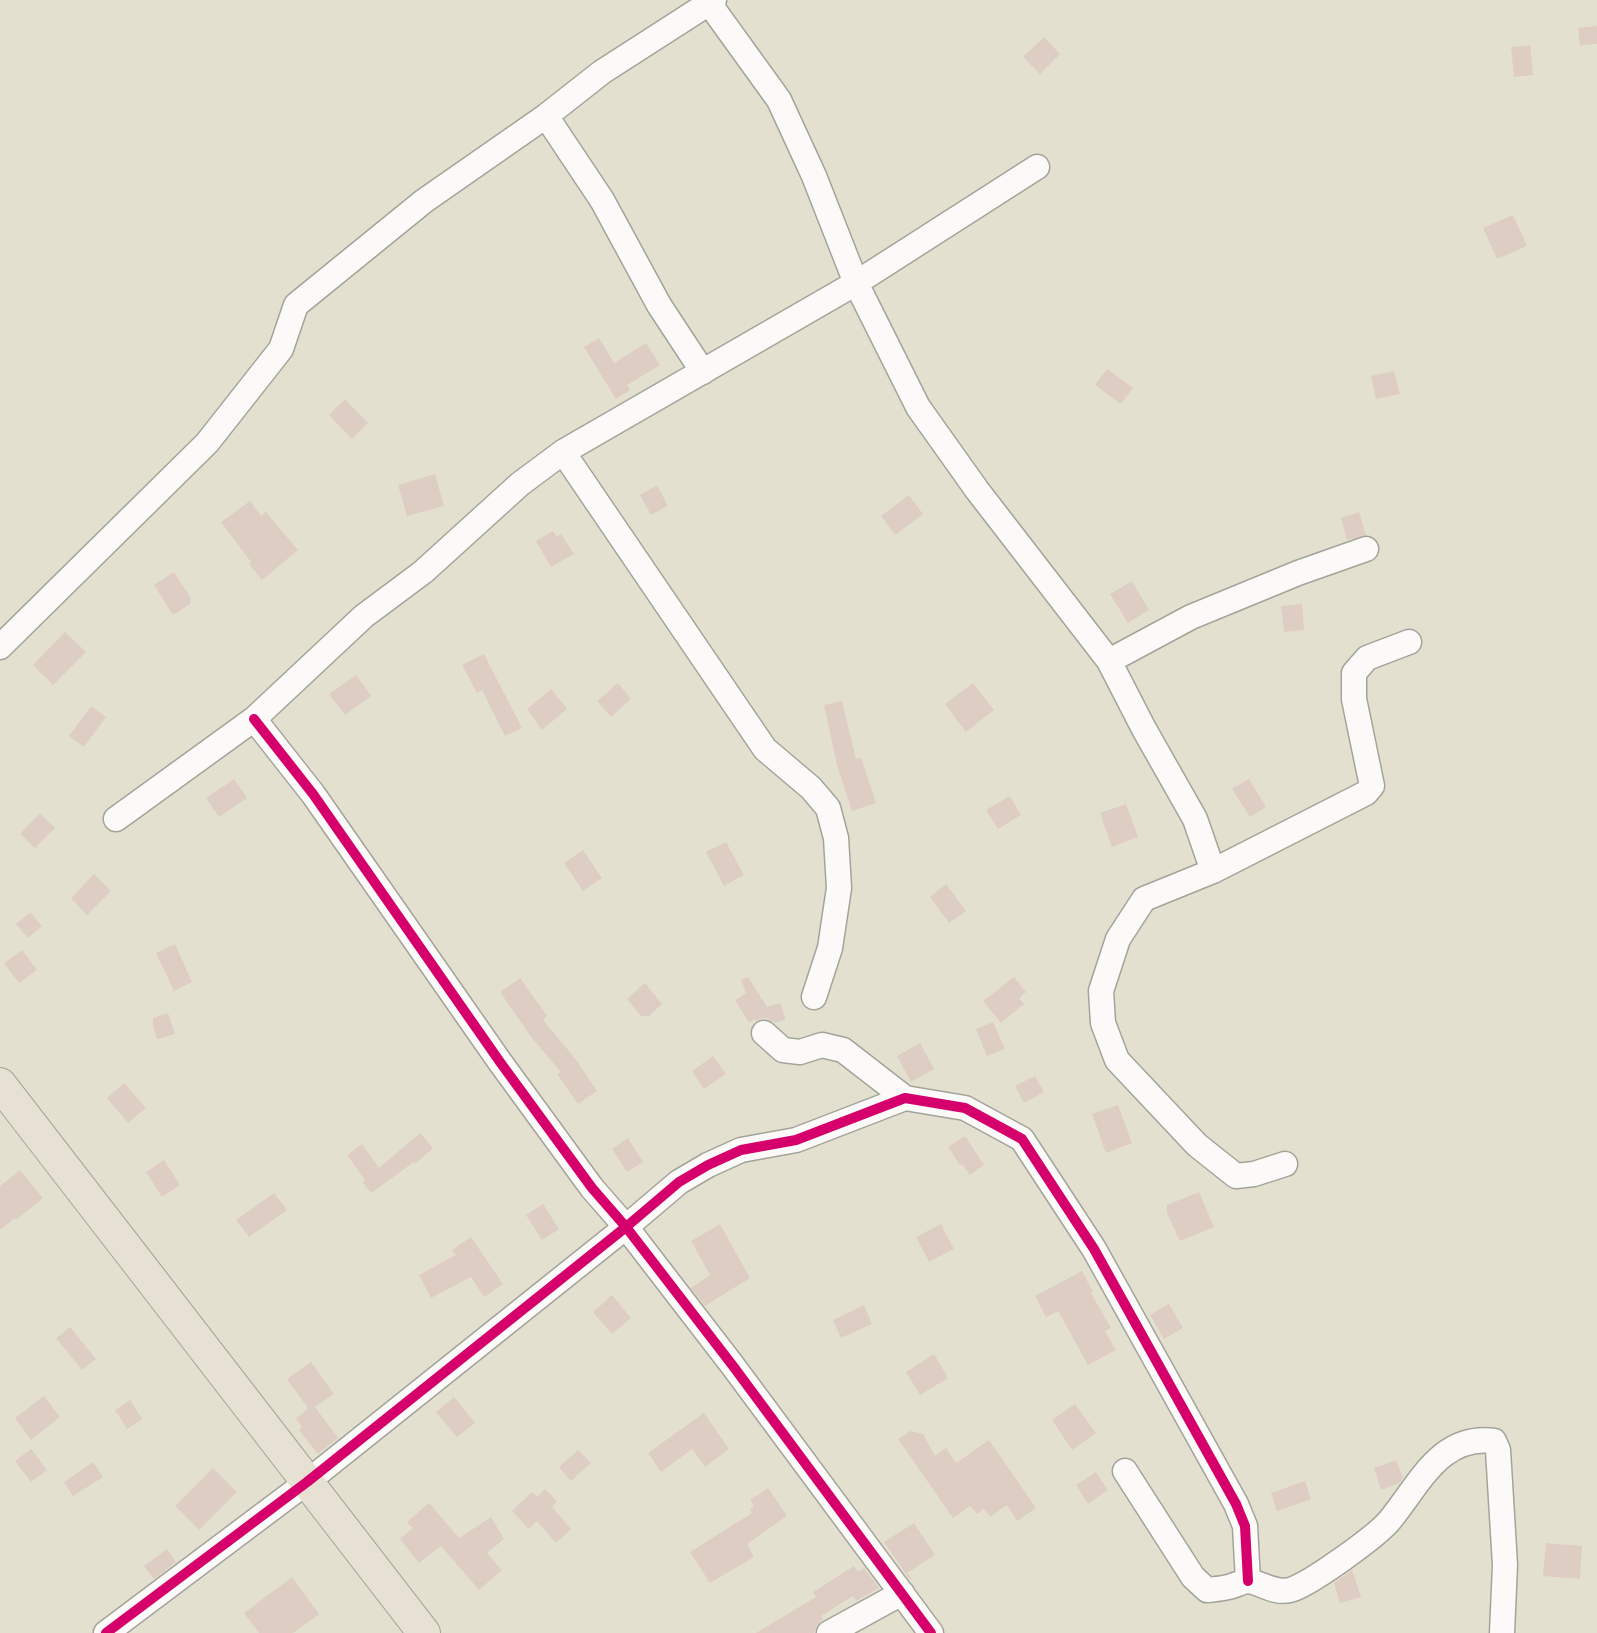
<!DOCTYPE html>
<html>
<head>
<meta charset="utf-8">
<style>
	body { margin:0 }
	canvas { display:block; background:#e4e0cf }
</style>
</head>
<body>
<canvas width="1597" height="1633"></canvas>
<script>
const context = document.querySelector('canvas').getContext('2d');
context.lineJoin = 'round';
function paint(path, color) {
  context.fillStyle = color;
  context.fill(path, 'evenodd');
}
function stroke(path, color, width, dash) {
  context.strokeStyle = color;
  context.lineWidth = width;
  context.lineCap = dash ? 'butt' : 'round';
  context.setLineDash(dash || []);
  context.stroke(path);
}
paint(new Path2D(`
	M 1597,26 L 1597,44 L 1580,45 L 1578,28 Z
	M 1044,37 L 1060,54 L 1040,74 L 1023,57 Z
	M 1530,45 L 1533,75 L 1514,77 L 1511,47 Z
	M 1513,215 L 1527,246 L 1497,259 L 1483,228 Z
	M 599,338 L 614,363 L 646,343 L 660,365 L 627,385 L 630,390 L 616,399 L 584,347 Z
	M 1107,369 L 1133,388 L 1121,404 L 1095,385 Z
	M 1394,371 L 1400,394 L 1376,399 L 1371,376 Z
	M 345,399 L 368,423 L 352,439 L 329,415 Z
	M 435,474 L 444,506 L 407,516 L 398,485 Z
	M 657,485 L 668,506 L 651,515 L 640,495 Z
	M 909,495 L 923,514 L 895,535 L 881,516 Z
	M 250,501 L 261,516 L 266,512 L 298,550 L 262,580 L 249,564 L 251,562 L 221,522 Z
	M 1359,512 L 1366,535 L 1347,540 L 1341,518 Z
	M 553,531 L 557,537 L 561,534 L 574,554 L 551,567 L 536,541 Z
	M 174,572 L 190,597 L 190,604 L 173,615 L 154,585 Z
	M 1132,581 L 1149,610 L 1128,623 L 1110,594 Z
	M 1302,604 L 1304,630 L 1284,632 L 1281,606 Z
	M 65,632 L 86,652 L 53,685 L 33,665 Z
	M 484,654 L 522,728 L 505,736 L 482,690 L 477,693 L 462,665 Z
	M 356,675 L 371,696 L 345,715 L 329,694 Z
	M 618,683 L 631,699 L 611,717 L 597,701 Z
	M 973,683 L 994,710 L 966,732 L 945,704 Z
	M 551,689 L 567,709 L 542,730 L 527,709 Z
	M 842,701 L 856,759 L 861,758 L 876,803 L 852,811 L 837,765 L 824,705 Z
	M 91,706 L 106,717 L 84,747 L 69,736 Z
	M 234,779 L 247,798 L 219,817 L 206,798 Z
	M 1249,779 L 1266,807 L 1250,817 L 1232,789 Z
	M 1010,796 L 1021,815 L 998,829 L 986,810 Z
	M 1126,804 L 1138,837 L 1112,847 L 1100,813 Z
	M 40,813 L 55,828 L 35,848 L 20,834 Z
	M 726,842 L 744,875 L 724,886 L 706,852 Z
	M 583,850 L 602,878 L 583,891 L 564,863 Z
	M 94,874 L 111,891 L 87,915 L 71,898 Z
	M 946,884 L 966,911 L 949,923 L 930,897 Z
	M 30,912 L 42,926 L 28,938 L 16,924 Z
	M 175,944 L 192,982 L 174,991 L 156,953 Z
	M 22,950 L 37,970 L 19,983 L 4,963 Z
	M 748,977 L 767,1007 L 780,1003 L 786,1019 L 775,1023 L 766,1018 L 760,1019 L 756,1021 L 755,1019 L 749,1023 L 735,1000 L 746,993 L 741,980 Z
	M 1014,977 L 1026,992 L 1019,998 L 1024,1004 L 1001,1023 L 983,1001 Z
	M 520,978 L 547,1016 L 543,1020 L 574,1057 L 597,1091 L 578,1104 L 557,1074 L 561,1072 L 532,1038 L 500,992 Z
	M 645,983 L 662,1004 L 649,1016 L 641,1016 L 627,999 Z
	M 168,1013 L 175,1034 L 157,1039 L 153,1026 L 153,1018 Z
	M 993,1022 L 1005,1049 L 987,1056 L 976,1029 Z
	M 920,1043 L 934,1069 L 911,1082 L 897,1056 Z
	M 713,1056 L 726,1074 L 704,1089 L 692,1071 Z
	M 1035,1076 L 1044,1092 L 1024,1103 L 1015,1086 Z
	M 124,1083 L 146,1108 L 128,1123 L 107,1098 Z
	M 1118,1105 L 1132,1143 L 1106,1153 L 1092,1114 Z
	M 420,1133 L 433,1148 L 415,1164 L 414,1162 L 371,1193 L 363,1183 L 365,1180 L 347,1155 L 362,1144 L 379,1168 Z
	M 965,1136 L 984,1165 L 970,1175 L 962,1164 L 960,1165 L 948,1147 Z
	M 628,1138 L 643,1162 L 627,1172 L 612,1149 Z
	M 164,1160 L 180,1185 L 162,1197 L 146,1172 Z
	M 20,1170 L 43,1198 L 16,1220 L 15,1218 L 0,1230 L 0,1186 Z
	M 1199,1192 L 1214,1227 L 1180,1241 L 1167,1213 L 1167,1205 Z
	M 274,1193 L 287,1210 L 249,1237 L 236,1220 Z
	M 543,1204 L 559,1229 L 542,1240 L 526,1215 Z
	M 720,1224 L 750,1278 L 705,1306 L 691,1288 L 710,1275 L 691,1241 Z
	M 941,1224 L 954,1249 L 929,1262 L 916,1237 Z
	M 471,1237 L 503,1284 L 484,1297 L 471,1277 L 431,1298 L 419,1275 L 456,1255 L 452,1250 Z
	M 1082,1271 L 1093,1292 L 1091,1293 L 1111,1328 L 1105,1331 L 1116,1350 L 1088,1365 L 1058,1311 L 1046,1317 L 1035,1296 Z
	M 612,1295 L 631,1318 L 612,1334 L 593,1312 Z
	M 1169,1304 L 1183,1328 L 1164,1339 L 1150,1315 Z
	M 864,1305 L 872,1324 L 841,1338 L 833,1320 Z
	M 70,1327 L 96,1359 L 82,1370 L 56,1338 Z
	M 934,1354 L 948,1378 L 920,1395 L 906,1372 Z
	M 311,1362 L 334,1394 L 315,1407 L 338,1438 L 318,1454 L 299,1430 L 302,1427 L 296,1419 L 308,1408 L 287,1379 Z
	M 44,1396 L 60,1417 L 31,1440 L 15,1418 Z
	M 454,1397 L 475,1423 L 457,1437 L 436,1412 Z
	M 130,1400 L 142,1419 L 127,1429 L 115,1410 Z
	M 1075,1404 L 1096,1433 L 1072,1450 L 1052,1420 Z
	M 704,1413 L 729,1449 L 705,1467 L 692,1449 L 661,1472 L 648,1453 Z
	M 910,1431 L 923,1434 L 935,1456 L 946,1448 L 956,1463 L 989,1440 L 1036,1508 L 1017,1521 L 1007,1505 L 990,1517 L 984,1509 L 977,1514 L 970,1506 L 953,1518 L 898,1439 Z
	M 31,1449 L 47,1470 L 31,1482 L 15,1461 Z
	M 578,1450 L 591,1463 L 571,1481 L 559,1467 Z
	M 1396,1460 L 1403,1478 L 1399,1483 L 1381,1490 L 1374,1468 Z
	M 93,1462 L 103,1477 L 73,1496 L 64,1482 Z
	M 213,1468 L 237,1492 L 199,1530 L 175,1506 Z
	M 1096,1472 L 1108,1490 L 1088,1504 L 1076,1485 Z
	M 1305,1481 L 1311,1499 L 1277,1511 L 1271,1493 Z
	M 768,1488 L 787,1516 L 747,1544 L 754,1557 L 710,1583 L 690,1552 L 752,1513 L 750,1509 L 754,1506 L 750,1500 Z
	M 545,1489 L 557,1501 L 552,1507 L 571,1529 L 556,1543 L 537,1521 L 529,1529 L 512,1511 L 532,1492 L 537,1497 Z
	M 429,1503 L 459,1538 L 491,1517 L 504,1539 L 487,1553 L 502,1570 L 479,1590 L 441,1546 L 419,1563 L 400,1539 L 413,1528 L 407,1522 Z
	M 914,1523 L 935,1555 L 907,1573 L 912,1579 L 910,1580 L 884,1542 Z
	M 1546,1543 L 1582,1546 L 1580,1579 L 1543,1576 Z
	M 167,1549 L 176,1562 L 154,1579 L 144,1566 Z
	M 854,1566 L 858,1572 L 864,1568 L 879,1588 L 856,1601 L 853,1596 L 821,1616 L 823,1619 L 817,1625 L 814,1633 L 756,1633 L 816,1597 L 813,1592 Z
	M 1352,1570 L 1361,1597 L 1340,1603 L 1334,1583 Z
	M 292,1577 L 319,1614 L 293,1633 L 259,1633 L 244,1613 Z`), '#decdc3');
const minor = new Path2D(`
	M 709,3 L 779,100 L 814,176 L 856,283 L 918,407 L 977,490 L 1109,661 L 1144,729 L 1195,819 L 1213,871
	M 546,116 L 602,200 L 659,305 L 703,372
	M 563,452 L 765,749 L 811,788 L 828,808 L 836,838 L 839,888 L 830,948 L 814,997
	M 0,647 L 207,443 L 281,349 L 296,305 L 424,201 L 546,116 L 602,72 L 714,0
	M 1109,661 L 1191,617 L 1298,573 L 1366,549
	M 254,719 L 313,794 L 500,1062 L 592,1188 L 626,1227 L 733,1366 L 931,1633
	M 116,819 L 254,719 L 364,616 L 423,572 L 520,484 L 563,452 L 856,283 L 1037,167
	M 764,1033 L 783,1050 L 800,1052 L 822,1045 L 843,1050 L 905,1098
	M 1285,1164 L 1254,1174 L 1236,1176 L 1197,1145 L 1117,1060 L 1103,1023 L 1101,991 L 1118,939 L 1144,899 L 1213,871 L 1366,793 L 1372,786 L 1354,699 L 1354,673 L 1367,658 L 1409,642
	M 1125,1471 L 1193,1577 L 1207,1590 C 1214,1589 1221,1589 1228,1587 C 1234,1586 1243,1581 1249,1581 C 1261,1583 1275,1594 1290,1590 C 1309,1585 1377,1536 1390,1520 C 1419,1485 1440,1434 1494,1441 L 1498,1450 L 1505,1565 L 1502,1633
	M 106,1633 L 307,1482 L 626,1227 L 679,1182 L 708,1165 L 741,1150 L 796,1140 L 905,1098 L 965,1108 L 1022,1139 L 1094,1249 L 1236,1504 L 1245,1526 L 1248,1581
	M 829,1633 L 902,1593`);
const major = new Path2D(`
	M 0,1084 L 424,1633`);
stroke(minor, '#a3a499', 27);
stroke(major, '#a3a499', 34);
stroke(minor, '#fbfaf8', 24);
stroke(major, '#e7e1d4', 32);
stroke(new Path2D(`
	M 254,719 L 313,794 L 500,1062 L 592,1188 L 626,1227 L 733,1366 L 931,1633
	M 106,1633 L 307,1482 L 626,1227 L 679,1182 L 708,1165 L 741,1150 L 796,1140 L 905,1098 L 965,1108 L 1022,1139 L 1094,1249 L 1236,1504 L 1245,1526 L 1248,1581`), '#d6006c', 10);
</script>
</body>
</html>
